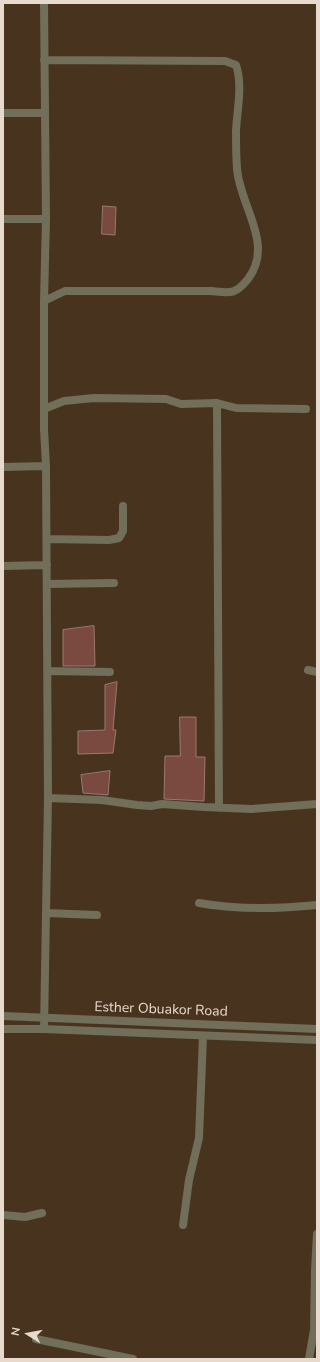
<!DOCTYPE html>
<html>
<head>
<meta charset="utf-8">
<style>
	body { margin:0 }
	#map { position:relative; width:320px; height:1362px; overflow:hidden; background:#48331e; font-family:"Nunito Sans",sans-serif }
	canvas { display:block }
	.frame { position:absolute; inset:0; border:4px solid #e7dacd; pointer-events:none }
	.north { position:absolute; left:8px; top:1314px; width:40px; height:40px; -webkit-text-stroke:3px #48331e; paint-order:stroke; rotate:281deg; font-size:11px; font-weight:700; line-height:16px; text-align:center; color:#e7dacd }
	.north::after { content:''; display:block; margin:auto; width:14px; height:18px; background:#e7dacd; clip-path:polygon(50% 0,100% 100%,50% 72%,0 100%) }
</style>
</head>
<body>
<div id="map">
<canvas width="320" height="1362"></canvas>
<div class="frame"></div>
<div class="north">N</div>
</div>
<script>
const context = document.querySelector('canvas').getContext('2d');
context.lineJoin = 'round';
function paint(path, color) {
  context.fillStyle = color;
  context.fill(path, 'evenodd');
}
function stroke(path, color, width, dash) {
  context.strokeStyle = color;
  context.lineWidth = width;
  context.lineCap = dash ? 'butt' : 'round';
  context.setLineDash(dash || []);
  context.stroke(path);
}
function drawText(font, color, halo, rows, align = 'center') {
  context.font = font + ' "Nunito Sans",sans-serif';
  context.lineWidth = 3;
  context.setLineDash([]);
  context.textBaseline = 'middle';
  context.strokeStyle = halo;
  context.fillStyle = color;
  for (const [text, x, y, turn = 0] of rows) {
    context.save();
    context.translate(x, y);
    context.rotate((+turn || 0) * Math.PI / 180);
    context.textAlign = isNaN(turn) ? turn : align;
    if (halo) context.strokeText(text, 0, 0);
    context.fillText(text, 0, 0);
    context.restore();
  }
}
const building = new Path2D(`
	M 103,206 L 116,207 L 115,235 L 102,234 Z
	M 94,626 L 95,666 L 63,666 L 63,630 Z
	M 117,682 L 113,730 L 116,730 L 113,753 L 78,754 L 78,731 L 105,730 L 105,685 Z
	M 180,717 L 196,717 L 196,757 L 205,757 L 204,801 L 164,799 L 165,756 L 180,756 Z
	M 110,771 L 108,795 L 83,793 L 81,775 Z`);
paint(building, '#7a4a40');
stroke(building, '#9b7971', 1);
stroke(new Path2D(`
	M 44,3 L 46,219 L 44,301 L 44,429 L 46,466 L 48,798 L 44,1029
	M 3,113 L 45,113
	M 3,219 L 46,219
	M 44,301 L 65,291 L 211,291 C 231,293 235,295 248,279 C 275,244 239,205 237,168 C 236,156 236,144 236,131 C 237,110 243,85 236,65 L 225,61 L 44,60
	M 217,403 L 219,808
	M 44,409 L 64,401 L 94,398 L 166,399 L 181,404 L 217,403 L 236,408 L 306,409
	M 3,467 L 46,466
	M 47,539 L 109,540 L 119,538 L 123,531 L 123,506
	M 3,566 L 47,565
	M 47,584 L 114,583
	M 308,670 L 317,672
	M 47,671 L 110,672
	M 48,798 L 102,800 L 137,805 L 151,806 L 162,804 L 204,807 L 251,809 L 317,804
	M 199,903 C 238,910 278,909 317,905
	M 46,913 L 97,915
	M 3,1215 L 25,1217 L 42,1213
	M 183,1225 L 189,1180 L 199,1138 L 203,1036
	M 36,1339 L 133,1359
	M 309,1359 L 314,1330 L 315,1270 L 317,1234`), '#716e59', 8);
stroke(new Path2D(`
	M 3,1016 L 317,1029
	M 3,1029 L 44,1029 L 317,1040`), '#716e59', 8);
drawText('14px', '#e7dacd', '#48331e', [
	["Esther Obuakor Road",161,1010,2]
]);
</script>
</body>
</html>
